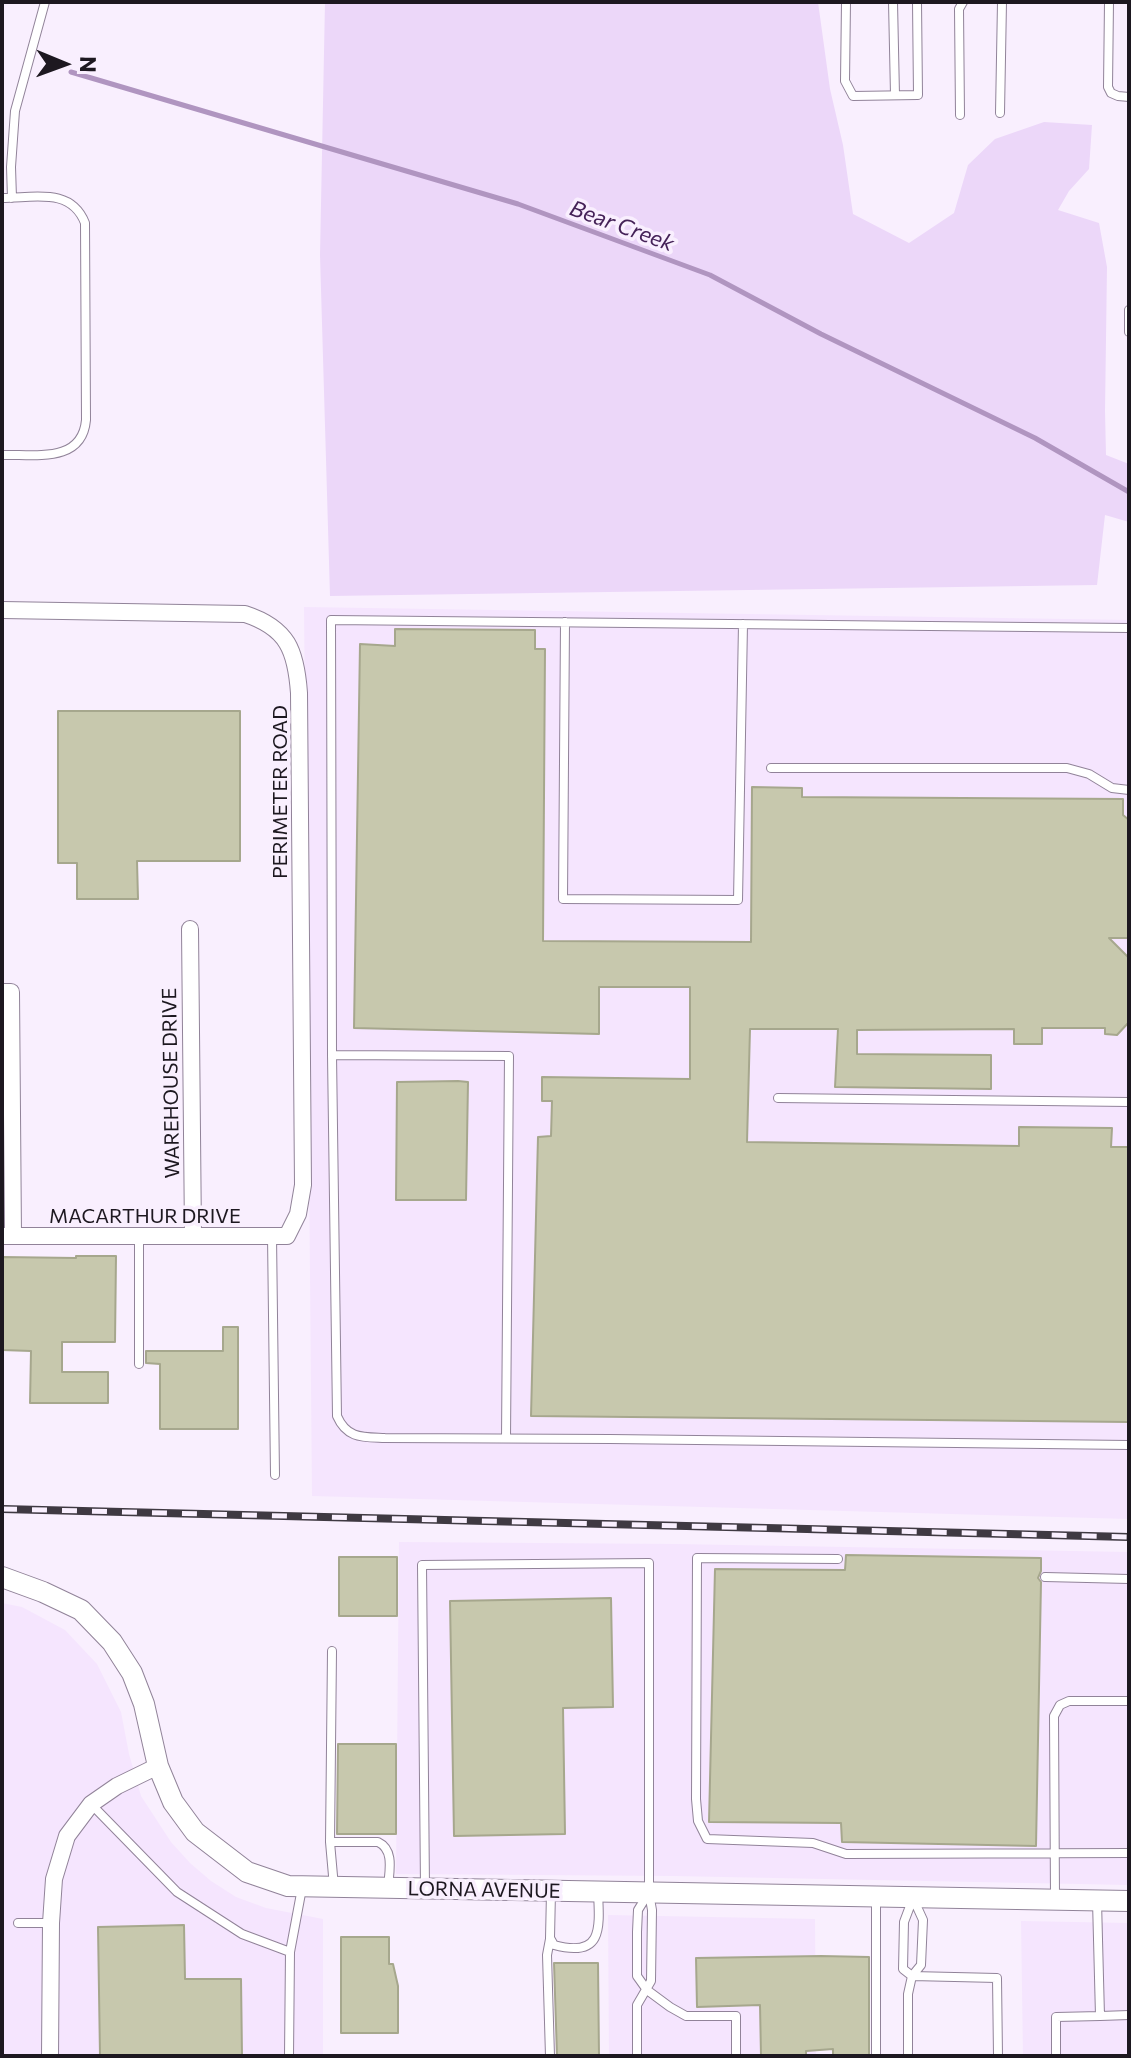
<!DOCTYPE html>
<html>
<head>
<meta charset="utf-8">
<style>
	body { margin:0 }
	#map { position:relative; width:1131px; height:2058px; overflow:hidden; background:#f9effe; font-family:Commissioner,sans-serif }
	canvas { display:block }
	.frame { position:absolute; inset:0; border:4px solid #1d1820; pointer-events:none }
	.north { position:absolute; left:24px; top:24px; width:80px; height:80px; -webkit-text-stroke:6px #f9effe; paint-order:stroke; rotate:91deg; font-size:22px; font-weight:700; line-height:32px; text-align:center; color:#1d1820 }
	.north::after { content:''; display:block; margin:auto; width:28px; height:36px; background:#1d1820; clip-path:polygon(50% 0,100% 100%,50% 72%,0 100%) }
</style>
</head>
<body>
<div id="map">
<canvas width="1131" height="2058"></canvas>
<div class="frame"></div>
<div class="north">N</div>
</div>
<script>
const context = document.querySelector('canvas').getContext('2d');
context.lineJoin = 'round';
function paint(path, color) {
  context.fillStyle = color;
  context.fill(path, 'evenodd');
}
function stroke(path, color, width, dash) {
  context.strokeStyle = color;
  context.lineWidth = width;
  context.lineCap = dash ? 'butt' : 'round';
  context.setLineDash(dash || []);
  context.stroke(path);
}
function drawText(font, color, halo, rows, align = 'center') {
  context.font = font + ' Commissioner,sans-serif';
  context.lineWidth = 7;
  context.setLineDash([]);
  context.textBaseline = 'middle';
  context.strokeStyle = halo;
  context.fillStyle = color;
  for (const [text, x, y, turn = 0] of rows) {
    context.save();
    context.translate(x, y);
    context.rotate((+turn || 0) * Math.PI / 180);
    context.textAlign = isNaN(turn) ? turn : align;
    if (halo) context.strokeText(text, 0, 0);
    context.fillText(text, 0, 0);
    context.restore();
  }
}
paint(new Path2D(`
	M 304,607 L 1129,620 L 1129,1519 L 312,1496 Z
	M 399,1542 L 676,1544 L 1129,1552 L 1129,1885 L 673,1876 L 396,1874 Z
	M 2,1603 L 22,1607 L 65,1630 L 97,1664 L 121,1712 L 129,1754 L 141,1796 L 171,1842 L 190,1863 L 211,1881 L 236,1897 L 266,1908 L 323,1919 L 323,2056 L 2,2056 Z
	M 608,1915 L 815,1919 L 816,2056 L 609,2056 Z
	M 1021,1921 L 1129,1923 L 1129,2056 L 1023,2056 Z`), '#f5e5fe');
paint(new Path2D(`
	M 325,2 L 818,2 L 830,89 L 843,145 L 853,214 L 909,243 L 954,213 L 968,165 L 995,139 L 1044,122 L 1092,125 L 1089,169 L 1069,191 L 1058,210 L 1099,223 L 1107,267 L 1105,411 L 1106,455 L 1129,464 L 1129,522 L 1105,515 L 1097,585 L 330,596 L 320,255 Z`), '#ecd7f9');
stroke(new Path2D(`
	M 71,72 L 518,204 L 710,275 L 821,334 L 1035,438 L 1129,492`), '#b095c0', 5);
const building = new Path2D(`
	M 395,629 L 535,630 L 535,649 L 545,649 L 543,941 L 751,942 L 752,787 L 802,788 L 802,797 L 1123,799 L 1123,815 L 1129,820 L 1129,938 L 1109,938 L 1129,958 L 1129,1022 L 1117,1035 L 1105,1034 L 1105,1028 L 1042,1028 L 1042,1044 L 1014,1044 L 1014,1029 L 857,1030 L 857,1054 L 991,1055 L 991,1089 L 835,1087 L 838,1029 L 750,1029 L 747,1142 L 1019,1146 L 1019,1127 L 1112,1128 L 1111,1147 L 1129,1147 L 1129,1422 L 531,1416 L 538,1137 L 551,1136 L 552,1101 L 542,1101 L 542,1077 L 690,1079 L 690,987 L 599,987 L 599,1034 L 354,1028 L 360,644 L 395,646 Z
	M 58,711 L 240,711 L 240,861 L 137,861 L 138,899 L 77,899 L 77,863 L 58,863 Z
	M 458,1081 L 468,1082 L 466,1200 L 396,1200 L 397,1082 Z
	M 76,1256 L 116,1256 L 115,1342 L 62,1342 L 62,1372 L 108,1372 L 108,1403 L 30,1403 L 31,1351 L 2,1350 L 2,1257 L 76,1258 Z
	M 223,1327 L 238,1327 L 238,1429 L 160,1429 L 160,1364 L 146,1363 L 146,1351 L 223,1351 Z
	M 846,1555 L 1041,1558 L 1041,1571 L 1038,1578 L 1041,1582 L 1036,1846 L 842,1842 L 841,1823 L 709,1822 L 715,1569 L 845,1570 Z
	M 339,1557 L 397,1557 L 397,1616 L 339,1616 Z
	M 611,1598 L 613,1707 L 563,1708 L 565,1834 L 454,1836 L 450,1601 Z
	M 338,1744 L 396,1744 L 396,1834 L 337,1834 Z
	M 184,1925 L 185,1979 L 241,1979 L 242,2056 L 100,2056 L 98,1927 Z
	M 341,1937 L 389,1937 L 389,1964 L 393,1964 L 398,1986 L 398,2033 L 341,2033 Z
	M 821,1956 L 869,1957 L 869,2056 L 833,2056 L 833,2049 L 806,2051 L 806,2056 L 761,2056 L 760,2005 L 697,2007 L 696,1958 Z
	M 554,1963 L 598,1963 L 599,2056 L 557,2056 Z`);
paint(building, '#c7c8ad');
stroke(building, '#a6a78d', 2);
const service = new Path2D(`
	M 846,2 L 845,81 L 853,96 L 918,95 L 917,2
	M 893,2 L 895,95
	M 1109,2 L 1108,87 L 1111,93 L 1118,96 L 1129,97
	M 1000,113 L 1002,2
	M 960,115 L 959,9 L 963,2
	M 2,198 C 34,198 71,187 85,223 L 86,420 C 82,464 34,454 2,455
	M 12,198 L 11,167 L 15,111 L 45,2
	M 1129,310 L 1129,332
	M 565,622 L 563,899 L 738,900 L 743,624
	M 1129,628 L 331,620 L 332,1055 L 337,1416 C 347,1439 363,1437 385,1438 L 610,1439 L 1129,1445
	M 771,768 L 1067,768 L 1089,774 L 1112,788 L 1129,790
	M 332,1055 L 509,1056 L 506,1438
	M 778,1098 L 1129,1102
	M 272,1236 L 275,1475
	M 139,1364 L 139,1236
	M 838,1559 L 697,1558 L 696,1799 L 698,1821 L 707,1839 L 813,1843 L 846,1854 L 1129,1853
	M 1045,1577 L 1129,1579
	M 332,1651 L 330,1842 L 334,1887
	M 91,1804 L 177,1892 L 242,1934 L 290,1952 L 302,1888
	M 330,1842 L 378,1842 C 395,1850 389,1872 388,1888
	M 425,1888 L 422,1565 L 649,1563 L 649,1893 L 652,1910 L 651,1981 L 637,2005 L 637,2056
	M 551,1892 L 550,1938 L 554,1945 C 602,1958 600,1930 598,1893
	M 648,1894 L 638,1910 L 637,1932 L 637,1976 L 647,1990 L 670,2007 L 686,2016 L 736,2016 L 736,2056
	M 913,1898 L 923,1920 L 921,1965 L 912,1976 L 903,1969 L 904,1922 Z
	M 1055,1899 L 1054,1716 L 1060,1705 L 1069,1701 L 1129,1701
	M 18,1923 L 51,1923
	M 1100,2016 L 1129,2015
	M 289,2056 L 290,1952
	M 550,2056 L 547,1955 L 550,1939
	M 876,2056 L 876,1898
	M 908,2056 L 908,1994 L 912,1976 L 997,1978 L 998,2056
	M 1056,2056 L 1056,2017 L 1100,2016 L 1097,1901`);
const minor = new Path2D(`
	M 2,610 L 245,614 C 288,628 296,651 299,693 L 303,1185 L 298,1214 L 287,1236 L 2,1236
	M 190,929 L 193,1236
	M 2,992 L 11,992 L 13,1236
	M 50,2056 L 51,1923 L 54,1879 L 67,1836 L 91,1804 L 117,1786 L 158,1766`);
const tertiary = new Path2D(`
	M 2,1577 L 43,1592 L 81,1610 L 112,1642 L 132,1673 L 144,1704 L 158,1766 L 173,1802 L 195,1832 L 247,1872 L 288,1886 L 1129,1901`);
stroke(service, '#918399', 10);
stroke(minor, '#918399', 18);
stroke(tertiary, '#918399', 22);
stroke(service, '#fff', 8);
stroke(minor, '#fff', 16);
stroke(tertiary, '#fff', 20);
const rail = new Path2D(`
	M 2,1509 L 1129,1537`);
stroke(rail, '#3f3942', 8);
stroke(rail, '#f9effe', 5, [15]);
drawText('20px', '#1d1820', '#f9effe', [
	["PERIMETER ROAD",280,792,-90],
	["WAREHOUSE DRIVE",171,1083,-91],
	["MACARTHUR DRIVE",145,1216],
	["LORNA AVENUE",484,1890,1]
]);
drawText('italic 22px', '#452258', '#f9effe', [
	["Bear Creek",622,226,20]
]);
</script>
</body>
</html>
